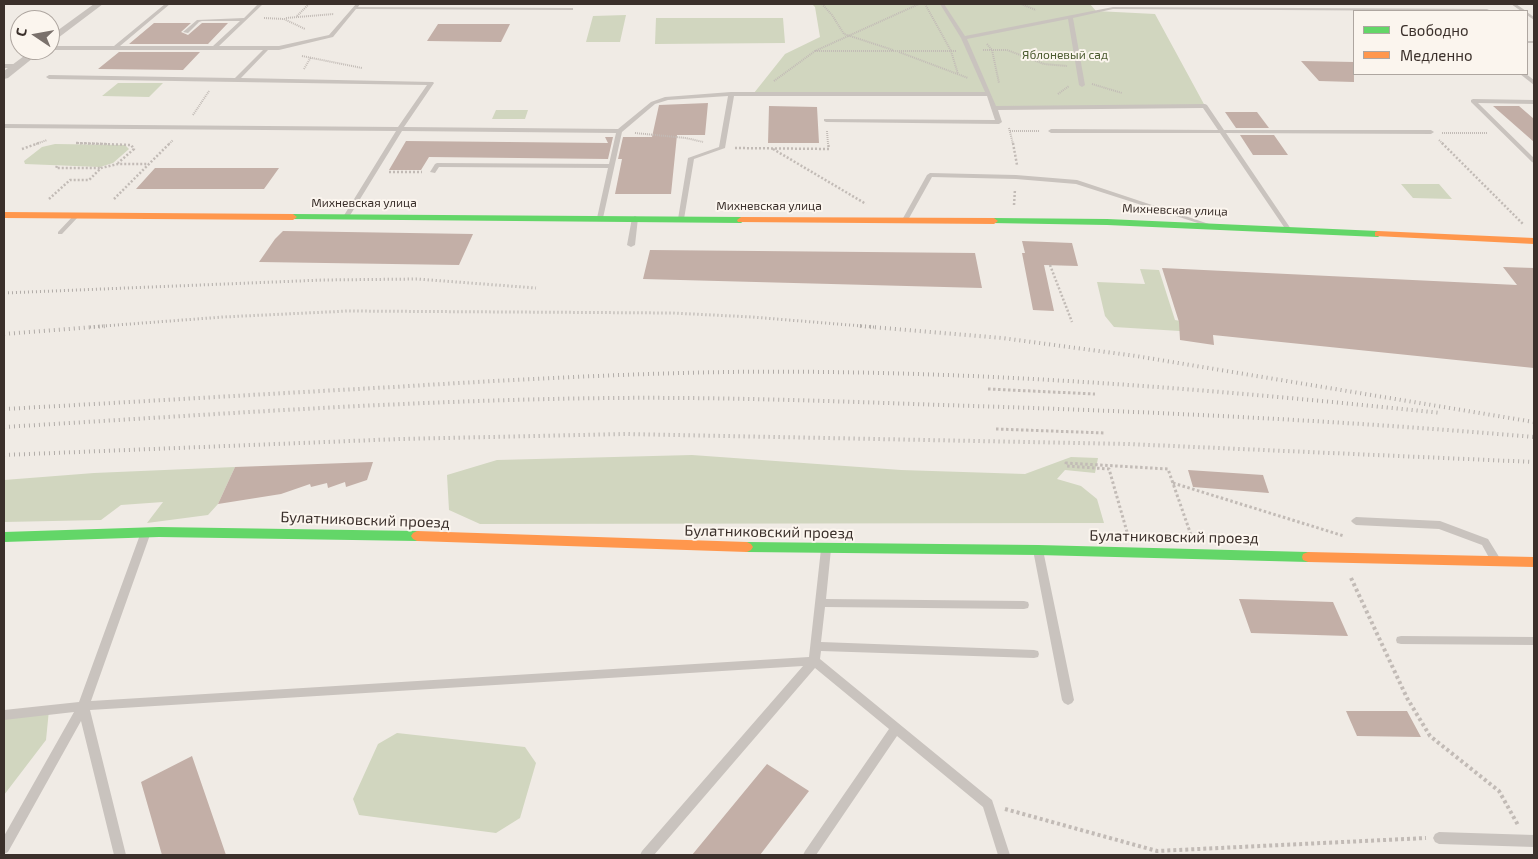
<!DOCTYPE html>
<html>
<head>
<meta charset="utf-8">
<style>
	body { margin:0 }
	#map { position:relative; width:1538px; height:859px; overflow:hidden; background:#f0ebe5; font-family:"Exo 2",sans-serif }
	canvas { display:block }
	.frame { position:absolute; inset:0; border:5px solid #3b302b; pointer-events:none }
	.legend { position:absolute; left:1353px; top:10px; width:175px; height:65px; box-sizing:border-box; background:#fbf5ee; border:1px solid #aea6a0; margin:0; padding:6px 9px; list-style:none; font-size:15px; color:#3b302b }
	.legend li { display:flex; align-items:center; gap:10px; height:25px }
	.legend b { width:25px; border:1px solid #aea6a0 }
	.north { position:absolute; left:10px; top:10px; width:50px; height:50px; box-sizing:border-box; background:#fbf5ee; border:1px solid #aea6a0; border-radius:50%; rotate:282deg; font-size:14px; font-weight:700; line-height:20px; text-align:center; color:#3b302b }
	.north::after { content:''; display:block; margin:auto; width:18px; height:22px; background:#7a716c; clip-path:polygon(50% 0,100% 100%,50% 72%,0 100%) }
</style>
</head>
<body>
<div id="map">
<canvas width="1538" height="859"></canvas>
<div class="frame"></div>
<ul class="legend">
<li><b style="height:6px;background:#63d668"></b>Свободно</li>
<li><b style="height:6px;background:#ff974d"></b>Медленно</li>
</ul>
<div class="north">С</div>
</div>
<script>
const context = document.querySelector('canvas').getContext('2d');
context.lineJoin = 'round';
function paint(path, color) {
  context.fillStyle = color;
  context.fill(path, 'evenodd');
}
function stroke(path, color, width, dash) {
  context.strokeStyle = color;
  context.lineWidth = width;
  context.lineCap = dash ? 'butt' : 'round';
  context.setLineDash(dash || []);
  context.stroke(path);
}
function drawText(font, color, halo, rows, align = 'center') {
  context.font = font + ' "Exo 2",sans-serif';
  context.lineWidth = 4;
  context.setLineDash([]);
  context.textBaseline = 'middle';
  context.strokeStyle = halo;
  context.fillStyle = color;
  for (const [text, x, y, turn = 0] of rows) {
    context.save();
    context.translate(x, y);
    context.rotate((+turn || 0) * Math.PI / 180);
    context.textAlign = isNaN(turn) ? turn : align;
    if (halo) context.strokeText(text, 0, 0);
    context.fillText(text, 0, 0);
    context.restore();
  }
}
paint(new Path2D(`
	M 812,4 L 1090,4 L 1096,11 L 1155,14 L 1205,106 L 994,108 L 988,94 L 754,93 L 785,54 L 820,37 L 815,7 Z
	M 626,15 L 620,42 L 586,42 L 593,16 Z
	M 656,18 L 783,18 L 785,43 L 655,44 Z
	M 118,83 L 163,83 L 149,97 L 102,96 Z
	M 496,110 L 528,110 L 525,119 L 492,119 Z
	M 55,144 L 125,145 L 129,149 L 113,163 L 100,167 L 25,164 L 24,161 L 42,147 Z
	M 1401,184 L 1439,184 L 1452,199 L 1413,198 Z
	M 1140,269 L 1159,270 L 1175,320 L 1185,322 L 1180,331 L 1114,327 L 1105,316 L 1097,282 L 1145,284 Z
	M 692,455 L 901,470 L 1025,474 L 1071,457 L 1098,458 L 1095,473 L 1065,470 L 1057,479 L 1081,486 L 1097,499 L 1104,523 L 480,524 L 449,510 L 447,475 L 497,460 Z
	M 235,467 L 218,504 L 208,515 L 147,523 L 163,502 L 121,505 L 101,520 L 4,522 L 4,480 L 94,473 Z
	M 49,710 L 46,740 L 4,795 L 4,715 Z
	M 397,733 L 525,747 L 536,763 L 520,818 L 496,833 L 359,815 L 353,799 L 378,744 Z`), '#d1d6bf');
paint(new Path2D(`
	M 154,23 L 191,23 L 181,32 L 188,35 L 202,23 L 228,23 L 208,44 L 129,44 Z
	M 438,24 L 510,24 L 501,42 L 427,41 Z
	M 119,52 L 200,52 L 183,70 L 98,69 Z
	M 1301,61 L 1354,62 L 1354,82 L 1319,81 Z
	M 708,103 L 705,135 L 677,135 L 671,194 L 615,194 L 622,159 L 618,159 L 623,137 L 652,137 L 659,105 Z
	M 769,106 L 817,107 L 819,143 L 768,143 Z
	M 1493,106 L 1519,106 L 1534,119 L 1534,142 Z
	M 1225,112 L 1257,112 L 1269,128 L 1236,128 Z
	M 1240,135 L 1274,135 L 1288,155 L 1253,155 Z
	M 605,137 L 613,137 L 608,159 L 429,157 L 421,170 L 389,170 L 406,141 L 608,143 Z
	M 155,168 L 279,168 L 264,189 L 136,189 Z
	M 283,231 L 473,234 L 459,265 L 259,262 L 275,239 Z
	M 1022,241 L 1072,243 L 1078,266 L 1044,265 L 1054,311 L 1033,310 L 1022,253 L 1025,253 Z
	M 650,250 L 975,253 L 982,288 L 643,279 Z
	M 1503,267 L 1534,268 L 1534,368 L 1213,335 L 1214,345 L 1180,340 L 1179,322 L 1162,268 L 1517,285 Z
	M 373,462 L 367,480 L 346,487 L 345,482 L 328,488 L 327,483 L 311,487 L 310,484 L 281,494 L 218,504 L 235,467 Z
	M 1188,470 L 1263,475 L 1269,493 L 1193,487 Z
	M 1239,599 L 1333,602 L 1348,636 L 1251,633 Z
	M 1346,711 L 1407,711 L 1421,737 L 1357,736 Z
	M 192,756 L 226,855 L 162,855 L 141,782 Z
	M 767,764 L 809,791 L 760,855 L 692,855 Z`), '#c3afa7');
stroke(new Path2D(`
	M 822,4 L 832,15 L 844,34 L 893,50
	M 925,4 L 951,51 L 958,74
	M 1021,4 L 1036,10
	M 297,16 L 309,4
	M 264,18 L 284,19 L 305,29
	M 286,18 L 334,14
	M 987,44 L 992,50 L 999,83
	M 983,50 L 1007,50 L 1044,64 L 1067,66
	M 815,51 L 957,51
	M 899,52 L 968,78
	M 302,56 L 362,68
	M 304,69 L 311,57
	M 774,81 L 815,51 L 919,4
	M 1092,84 L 1122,93
	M 1058,94 L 1069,86
	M 193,115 L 209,91
	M 1009,128 L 1013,144
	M 827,131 L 828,144
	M 1010,131 L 1040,131
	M 635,133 L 686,138 L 703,142
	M 1442,133 L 1488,133
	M 1439,140 L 1443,144
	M 76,143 L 107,144
	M 36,144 L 47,140
	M 169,144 L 173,140`), '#c2bbb6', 2, [1, 1]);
stroke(new Path2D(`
	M 76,143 L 131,145 L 134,149 L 118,163
	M 1013,143 L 1017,165
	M 1442,143 L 1523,224
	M 735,148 L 829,149 L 828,143
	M 22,149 L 39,143
	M 773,149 L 866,204
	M 57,166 L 56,168 L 101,168
	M 389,172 L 422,172
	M 49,199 L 70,180 L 89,180 L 101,168 L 118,164 L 149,164
	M 114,199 L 170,143
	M 1014,205 L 1015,189
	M 1050,265 L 1072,322`), '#c2bbb6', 2.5, [2, 2]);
stroke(new Path2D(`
	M 988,389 L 1095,394
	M 996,429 L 1105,433
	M 1173,483 L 1344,536
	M 1127,532 L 1109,469 L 1067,466 L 1066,463 L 1168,469 L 1191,535`), '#c2bbb6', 3, [2.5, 2.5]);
stroke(new Path2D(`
	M 1351,578 L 1407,698 L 1430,736 L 1499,791 L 1518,825
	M 1005,809 L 1157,851 L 1426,838`), '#c2bbb6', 4, [3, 3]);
paint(new Path2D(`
	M 165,4 L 170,4 L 120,46 L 213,46 L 240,21 L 202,21 L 199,22 L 188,33 L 183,32 L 197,20 L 244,18 L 258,4 L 263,4 L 219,46 L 279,46 L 329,35 L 356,4 L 360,4 L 358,7 L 573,8 L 573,10 L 571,10 L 356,9 L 333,37 L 279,50 L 268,50 L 241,78 L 433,82 L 434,83 L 404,127 L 618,129 L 651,102 L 665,97 L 731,92 L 985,92 L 961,38 L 940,4 L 944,4 L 965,36 L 1113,7 L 1487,9 L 1489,10 L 1488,11 L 1447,11 L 1113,9 L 1073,18 L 1085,85 L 1082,87 L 1079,85 L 1068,19 L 967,39 L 996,106 L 1205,104 L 1207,105 L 1224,130 L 1431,130 L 1434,132 L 1431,134 L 1226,133 L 1291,229 L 1288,231 L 1286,230 L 1220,133 L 1051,133 L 1048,131 L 1051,129 L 1218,130 L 1203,108 L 998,110 L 1002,122 L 999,124 L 826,122 L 824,121 L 824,119 L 995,120 L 987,96 L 734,96 L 725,148 L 694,159 L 684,219 L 681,221 L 678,219 L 688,158 L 719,147 L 728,96 L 668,100 L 655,104 L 622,132 L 603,218 L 600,220 L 597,218 L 608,168 L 439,167 L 435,173 L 430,172 L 435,164 L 437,163 L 609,164 L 616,133 L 402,131 L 349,217 L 346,219 L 343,217 L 396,131 L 4,128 L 4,124 L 398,127 L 427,85 L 49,79 L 46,77 L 49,75 L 235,78 L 263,50 L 50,50 L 50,46 L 114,46 Z
	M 1511,4 L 1516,4 L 1526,11 L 1521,11 Z
	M 1527,12 L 1534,17 L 1534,20 L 1527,15 Z
	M 1527,41 L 1534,41 L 1534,43 L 1527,43 Z
	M 4,64 L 17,64 L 20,66 L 17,68 L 4,68 Z
	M 1520,74 L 1526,74 L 1534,80 L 1534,85 Z
	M 1473,99 L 1534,100 L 1534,104 L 1478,103 L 1534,158 L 1534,163 L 1532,162 L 1471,102 L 1471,100 Z
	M 930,173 L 1016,175 L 1077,180 L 1209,224 L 1206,226 L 1204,225 L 1076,184 L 1016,179 L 932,177 L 908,220 L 907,221 L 903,221 L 902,220 L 927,175 Z
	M 77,213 L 79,214 L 79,216 L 62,234 L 58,234 L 58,232 L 75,214 Z
	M 635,216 L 638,218 L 635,245 L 631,247 L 627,245 L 632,218 Z
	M 1356,517 L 1440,521 L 1488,539 L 1501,560 L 1500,563 L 1496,564 L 1492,563 L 1482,545 L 1439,529 L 1356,525 L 1353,523 L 1351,521 L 1353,519 Z
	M 146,528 L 149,529 L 151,532 L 91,701 L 809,657 L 821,549 L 823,546 L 829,546 L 831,549 L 826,599 L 1024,601 L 1028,602 L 1029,605 L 1028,608 L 1024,609 L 825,607 L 821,642 L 1034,650 L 1038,651 L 1039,654 L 1038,657 L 1034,658 L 821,651 L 820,659 L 992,800 L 1010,855 L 998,855 L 983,807 L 897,736 L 816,855 L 803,855 L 805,851 L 889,729 L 815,668 L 654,855 L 640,855 L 642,851 L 803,666 L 90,710 L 126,855 L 114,855 L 81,721 L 8,852 L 4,854 L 4,836 L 74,712 L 4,720 L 4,710 L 79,702 L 141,532 L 143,529 Z
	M 1038,546 L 1041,547 L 1043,550 L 1074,700 L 1072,703 L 1068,705 L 1064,703 L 1062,700 L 1033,550 L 1035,547 Z
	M 1401,636 L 1534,637 L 1534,645 L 1401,644 L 1397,643 L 1396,640 L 1397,637 Z
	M 1439,832 L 1534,835 L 1534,847 L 1439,844 L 1435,842 L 1433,838 L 1435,834 Z`), '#c9c3be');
paint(new Path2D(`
	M 94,4 L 103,4 L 50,44 L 50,36 Z
	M 32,50 L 43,50 L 8,78 L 4,79 L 4,71 Z`), '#c9c3be');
paint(new Path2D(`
	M 293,214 L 741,217 L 745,220 L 741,223 L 290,219 L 290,215 Z
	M 994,218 L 1107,219 L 1378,231 L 1382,234 L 1378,237 L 1107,225 L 991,223 L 991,219 Z
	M 159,527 L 417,531 L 421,533 L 423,536 L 421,539 L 417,541 L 159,537 L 4,542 L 4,532 Z
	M 747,542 L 1038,545 L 1308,552 L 1313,554 L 1314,557 L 1313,560 L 1308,562 L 1038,555 L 747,552 L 743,550 L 741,547 L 743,544 Z`), '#63d668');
paint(new Path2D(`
	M 4,212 L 293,214 L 297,217 L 293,220 L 4,218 Z
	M 741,217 L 994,218 L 998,221 L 994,224 L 738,222 L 737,220 Z
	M 1378,231 L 1534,238 L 1534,244 L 1375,236 L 1375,232 Z
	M 417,531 L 747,542 L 751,544 L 753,547 L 751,550 L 747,552 L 417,541 L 413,539 L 411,536 L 413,533 Z
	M 1308,552 L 1534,557 L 1534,567 L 1308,562 L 1303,560 L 1302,557 L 1303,554 Z`), '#ff974d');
stroke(new Path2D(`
	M 4,293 L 323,280 L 417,279 L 536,288
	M 90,327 L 223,317 L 348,311 L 672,313 L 752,317 L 874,327`), '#b1aca8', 3, [1, 3]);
stroke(new Path2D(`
	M 860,326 L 1002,338 L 1136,356 L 1534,422
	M 4,334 L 107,326
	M 4,409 C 134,402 264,394 394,387 C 505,380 615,374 726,372 C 965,369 1204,388 1441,413
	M 4,427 C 206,415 409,400 611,398 C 722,397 832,401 942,405 C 1140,411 1337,420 1534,437
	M 4,455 L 400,439 L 625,434 L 1128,444 L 1534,462`), '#b1aca8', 4, [1, 4]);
drawText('12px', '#4a5a2e', '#fbf5ee', [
	["Яблоневый сад",1065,55]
]);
drawText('12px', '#3b302b', '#fbf5ee', [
	["Михневская улица",364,203],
	["Михневская улица",769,206],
	["Михневская улица",1175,210,2]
]);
drawText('15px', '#3b302b', '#fbf5ee', [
	["Булатниковский проезд",365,520,2],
	["Булатниковский проезд",769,532,1],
	["Булатниковский проезд",1174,537,1]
]);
</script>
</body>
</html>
